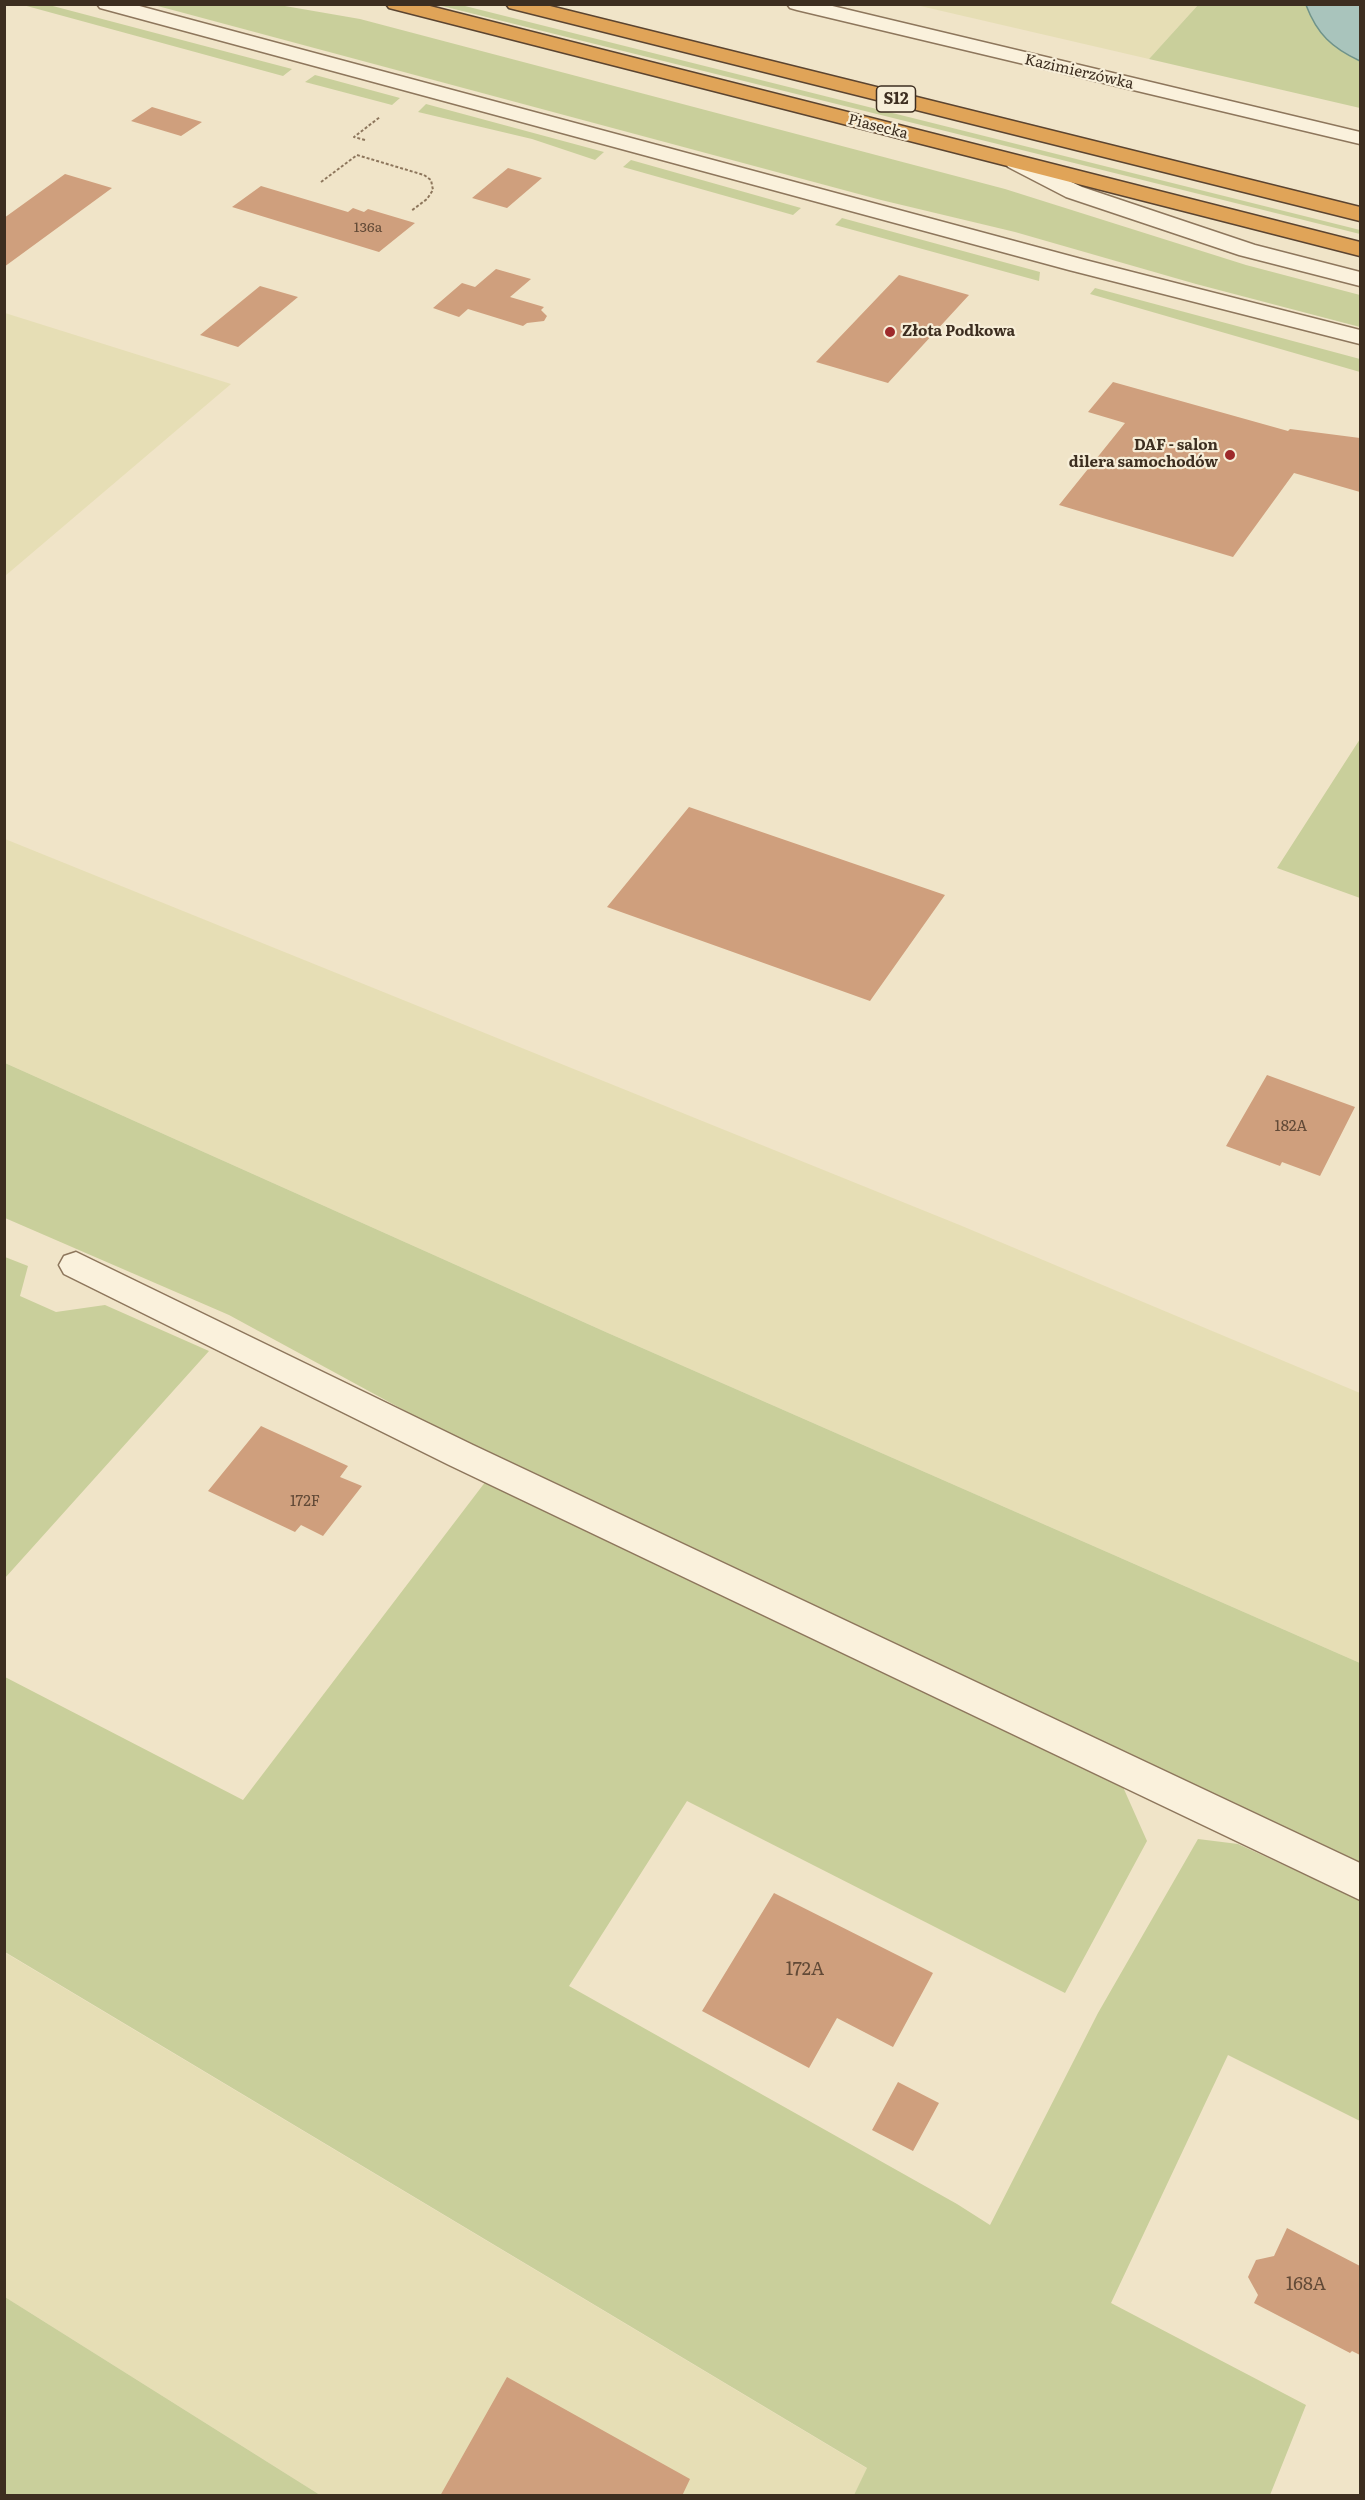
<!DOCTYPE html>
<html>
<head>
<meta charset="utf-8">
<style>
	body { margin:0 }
	#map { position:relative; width:1365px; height:2500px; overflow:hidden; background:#f0e4c8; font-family:Literata,serif }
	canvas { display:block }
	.frame { position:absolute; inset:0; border:6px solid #3d2e20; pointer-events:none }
</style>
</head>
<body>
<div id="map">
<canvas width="1365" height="2500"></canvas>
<div class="frame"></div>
</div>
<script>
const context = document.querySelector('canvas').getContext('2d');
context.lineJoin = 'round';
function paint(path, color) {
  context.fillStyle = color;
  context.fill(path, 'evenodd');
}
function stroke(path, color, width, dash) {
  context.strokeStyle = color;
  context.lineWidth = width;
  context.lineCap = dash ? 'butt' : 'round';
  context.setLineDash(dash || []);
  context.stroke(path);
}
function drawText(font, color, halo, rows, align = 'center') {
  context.font = font + ' Literata,serif';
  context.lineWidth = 4.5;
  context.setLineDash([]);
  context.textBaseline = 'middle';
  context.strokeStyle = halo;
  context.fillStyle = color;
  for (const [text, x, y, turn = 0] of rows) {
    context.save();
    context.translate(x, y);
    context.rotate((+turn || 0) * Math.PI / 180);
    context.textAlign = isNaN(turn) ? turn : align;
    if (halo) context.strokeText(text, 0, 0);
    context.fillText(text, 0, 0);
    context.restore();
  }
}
paint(new Path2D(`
	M 916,5 L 1198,4 L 1198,5 L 1149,59 Z
	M 5,313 L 231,384 L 5,576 L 4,313 Z
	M 5,839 L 962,1226 L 1360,1393 L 1360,1663 L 608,1333 L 5,1063 Z
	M 4,1952 L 868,2469 L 854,2495 L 320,2495 L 5,2297 Z`), '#e6deb5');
paint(new Path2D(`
	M 23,5 L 49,5 L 292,69 L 283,76 Z
	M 154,5 L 279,5 L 360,19 L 1005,189 L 1246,265 L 1360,295 L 1360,327 L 1196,284 L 1015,232 L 881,200 Z
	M 438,5 L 461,5 L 1360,230 L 1360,234 Z
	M 1198,5 L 1360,5 L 1360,108 L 1149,59 Z
	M 315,75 L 400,98 L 392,105 L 305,82 Z
	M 426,104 L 604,152 L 595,160 L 532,139 L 418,112 Z
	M 631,160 L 801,208 L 793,215 L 623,167 Z
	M 842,218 L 1040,272 L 1039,281 L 835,225 Z
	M 1095,288 L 1360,359 L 1360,372 L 1090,294 Z
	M 1360,739 L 1360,898 L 1277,868 Z
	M 5,1063 L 608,1333 L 1360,1663 L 1360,1867 L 1168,1780 L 503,1464 L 229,1315 L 5,1218 Z
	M 5,1257 L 28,1266 L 20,1296 L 56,1312 L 105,1305 L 209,1351 L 5,1578 Z
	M 486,1481 L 1123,1787 L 1147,1841 L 1065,1993 L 687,1801 L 569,1986 L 957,2204 L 990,2225 L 1098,2013 L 1198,1839 L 1238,1844 L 1360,1900 L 1360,2121 L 1228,2055 L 1111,2303 L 1306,2405 L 1270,2495 L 854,2495 L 867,2468 L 5,1952 L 5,1677 L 243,1800 Z
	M 5,2297 L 320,2495 L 5,2495 Z`), '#c9cf9b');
const water = new Path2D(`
	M 1306,5 L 1360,5 L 1360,61 C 1332,48 1317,34 1306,5 Z`);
paint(water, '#a9c4bc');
stroke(water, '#6f938a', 1.5);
paint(new Path2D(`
	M 152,107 L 202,122 L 181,136 L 131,121 Z
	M 508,168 L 542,178 L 507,208 L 472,198 Z
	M 65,174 L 112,188 L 4,267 L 4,218 Z
	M 261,186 L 348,212 L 353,208 L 364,212 L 368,209 L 415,223 L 379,252 L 232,207 Z
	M 496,269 L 531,279 L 510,297 L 544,307 L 541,310 L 547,316 L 544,321 L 527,323 L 523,326 L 468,309 L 459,317 L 433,308 L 462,283 L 475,287 Z
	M 899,275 L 969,295 L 888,383 L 816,362 Z
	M 260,286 L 298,297 L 238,347 L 200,335 Z
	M 1113,382 L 1288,431 L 1290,429 L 1360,438 L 1360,492 L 1294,473 L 1233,557 L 1059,505 L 1125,423 L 1088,412 Z
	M 689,807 L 945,895 L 870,1001 L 607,907 Z
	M 1267,1075 L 1355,1107 L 1320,1176 L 1282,1162 L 1280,1166 L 1226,1146 Z
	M 261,1426 L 348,1466 L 340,1477 L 362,1486 L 323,1536 L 301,1525 L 295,1532 L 208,1491 Z
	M 774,1893 L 933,1973 L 893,2047 L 837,2018 L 809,2068 L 702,2011 Z
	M 898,2082 L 939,2103 L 913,2151 L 872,2130 Z
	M 1287,2228 L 1360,2266 L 1360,2355 L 1352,2351 L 1350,2353 L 1254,2303 L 1258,2295 L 1248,2277 L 1256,2260 L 1274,2256 Z
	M 507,2377 L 690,2479 L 682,2496 L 440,2496 Z`), '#cf9f7d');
const minor = new Path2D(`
	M 97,4 L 132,4 L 1085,260 L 1360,330 L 1360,344 L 1069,270 L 100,8 Z
	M 787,4 L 824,4 L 1360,132 L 1360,144 L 797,10 L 790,8 Z
	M 1016,156 L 1082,187 L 1255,245 L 1360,272 L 1360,286 L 1239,255 L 1066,197 L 1008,167 L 1005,162 L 1008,157 Z
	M 76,1252 L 473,1445 L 1360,1863 L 1360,1900 L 449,1465 L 64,1274 L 59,1265 L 64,1256 Z`);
const highway = new Path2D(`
	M 386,4 L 422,4 L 1360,242 L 1360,256 L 389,8 Z
	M 506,4 L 542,4 L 1360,207 L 1360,221 L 509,8 Z`);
stroke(minor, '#8d765c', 3);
stroke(highway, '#5b4430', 3);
stroke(new Path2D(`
	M 365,140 L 354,137 L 380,117
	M 321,182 L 357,155 L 424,175 L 431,180 L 433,190 L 427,199 L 411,211`), '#8d765c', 2, [3, 2]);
paint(minor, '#faf1dc');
paint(highway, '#e0a458');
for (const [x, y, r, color] of [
	[890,332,6,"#9e2a2b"],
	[1230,455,6,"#9e2a2b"]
]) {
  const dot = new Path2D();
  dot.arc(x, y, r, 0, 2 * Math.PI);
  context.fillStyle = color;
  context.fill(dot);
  stroke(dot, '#f7eed8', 2);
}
drawText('14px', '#624a37', null, [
	["136a",368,228]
]);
drawText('15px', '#3d2e20', '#f7eed8', [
	["Kazimierzówka",1079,72,13],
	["Piasecka",878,127,14]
]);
drawText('bold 15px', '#3d2e20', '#f7eed8', [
	["Złota Podkowa",902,332],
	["DAF - salon",1218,446,"right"],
	["dilera samochodów",1218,463,"right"]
], 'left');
drawText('15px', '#624a37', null, [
	["182A",1291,1127],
	["172F",305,1502]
]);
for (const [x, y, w] of [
	[896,99,39]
]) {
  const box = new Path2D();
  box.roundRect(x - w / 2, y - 13, w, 26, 4.5);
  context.fillStyle = '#f7eed8';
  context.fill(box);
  stroke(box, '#3d2e20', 1.5);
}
drawText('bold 16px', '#3d2e20', null, [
	["S12",896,99]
]);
drawText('18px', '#624a37', null, [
	["172A",805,1970],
	["168A",1306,2285]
]);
</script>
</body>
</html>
